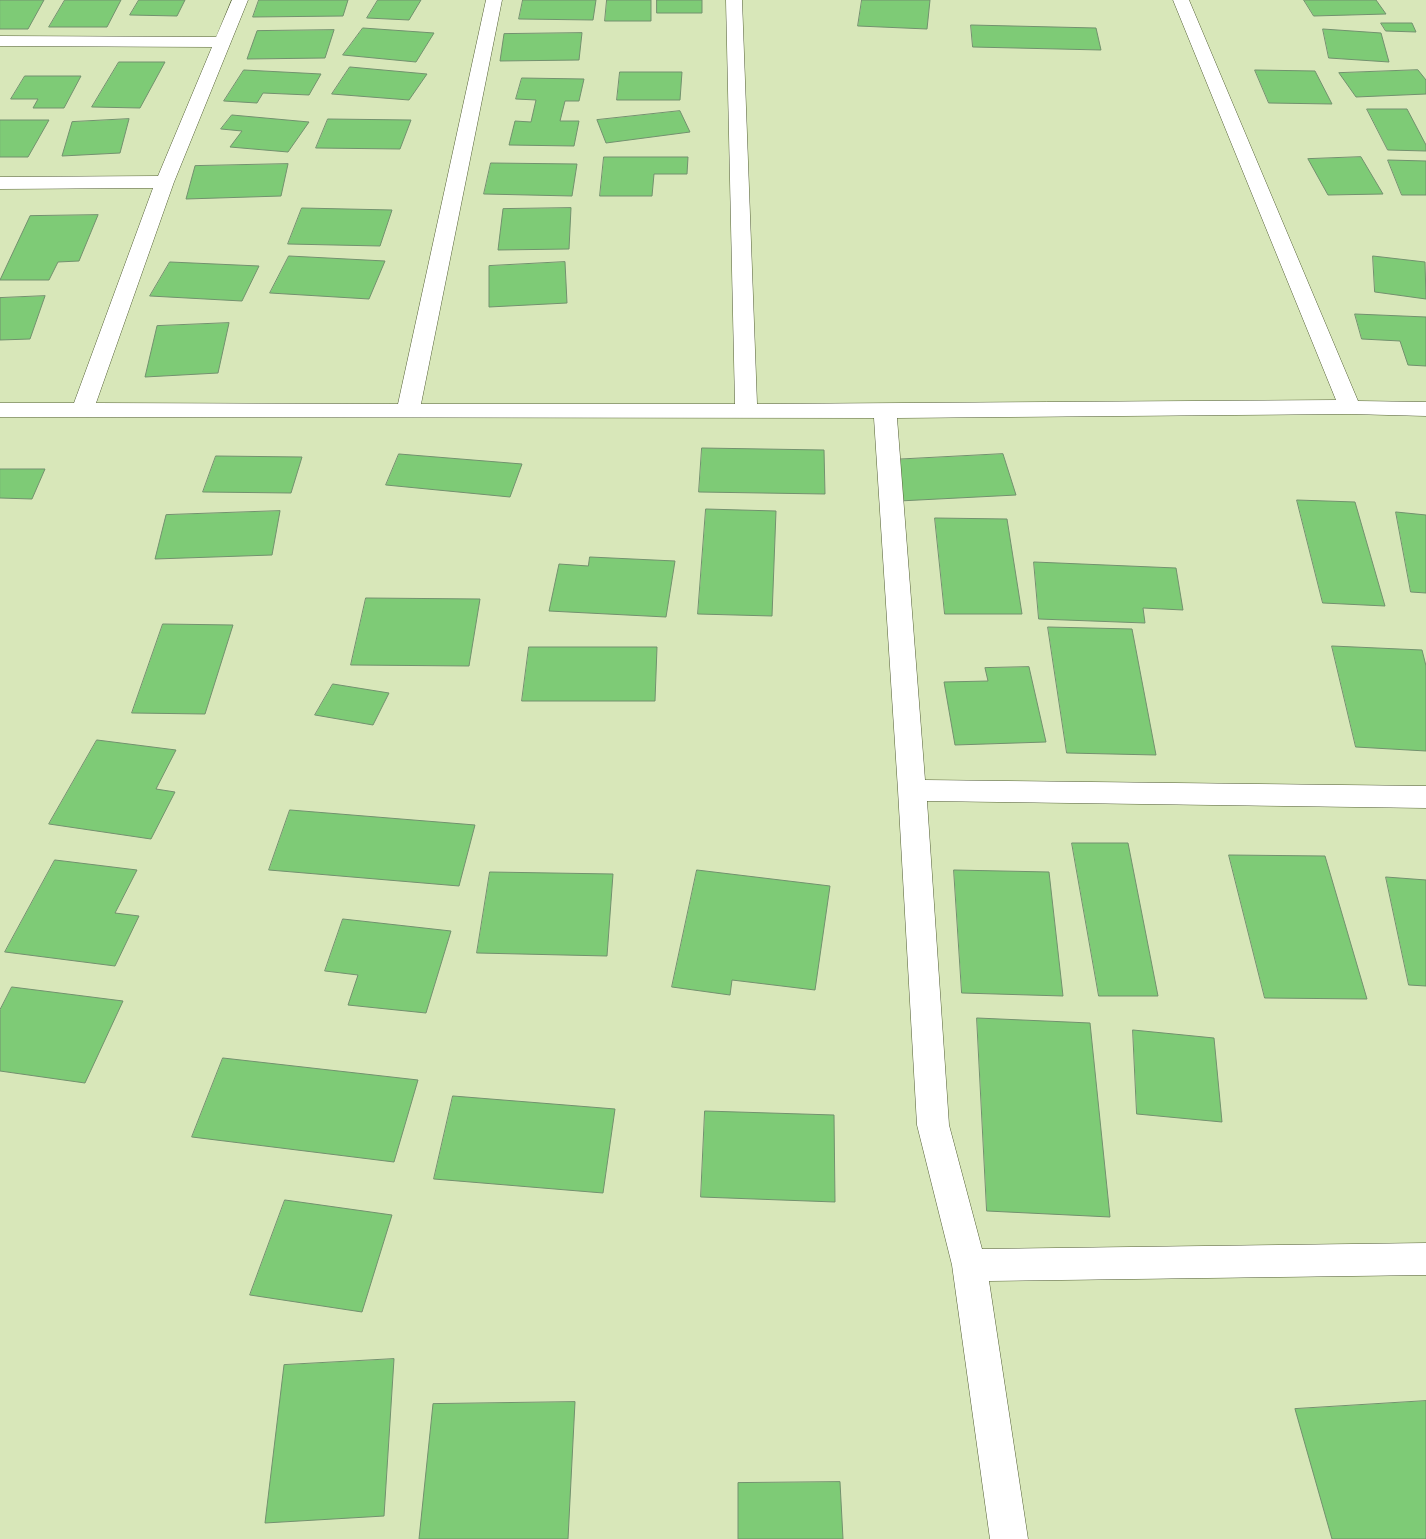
<!DOCTYPE html>
<html>
<head>
<meta charset="utf-8">
<style>
	body { margin:0 }
	canvas { display:block; background:#d8e7b9 }
</style>
</head>
<body>
<canvas width="1426" height="1539"></canvas>
<script>
const context = document.querySelector('canvas').getContext('2d');
context.lineJoin = 'round';
function paint(path, color) {
  context.fillStyle = color;
  context.fill(path, 'evenodd');
}
function stroke(path, color, width, dash) {
  context.strokeStyle = color;
  context.lineWidth = width;
  context.lineCap = dash ? 'butt' : 'round';
  context.setLineDash(dash || []);
  context.stroke(path);
}
const building = new Path2D(`
	M 0,0 L 44,0 L 28,29 L 0,29 Z
	M 65,0 L 121,0 L 107,27 L 49,27 Z
	M 139,0 L 185,0 L 177,16 L 130,15 Z
	M 259,0 L 348,0 L 343,16 L 253,17 Z
	M 378,0 L 421,0 L 409,20 L 367,18 Z
	M 523,0 L 596,0 L 593,20 L 519,19 Z
	M 607,0 L 651,0 L 651,21 L 605,21 Z
	M 657,0 L 702,0 L 702,13 L 657,13 Z
	M 862,0 L 930,0 L 927,29 L 858,26 Z
	M 1304,0 L 1376,0 L 1386,14 L 1314,16 Z
	M 1381,23 L 1412,23 L 1416,32 L 1386,31 Z
	M 971,25 L 1096,28 L 1101,50 L 973,47 Z
	M 363,28 L 434,33 L 416,62 L 343,55 Z
	M 1323,29 L 1381,33 L 1389,62 L 1329,58 Z
	M 334,30 L 325,58 L 247,59 L 257,31 Z
	M 582,33 L 579,60 L 500,61 L 504,34 Z
	M 119,62 L 165,62 L 140,108 L 92,107 Z
	M 350,67 L 427,74 L 409,100 L 332,94 Z
	M 244,70 L 321,74 L 309,95 L 263,93 L 257,103 L 224,101 Z
	M 1255,70 L 1315,71 L 1332,104 L 1269,103 Z
	M 1418,70 L 1426,80 L 1426,94 L 1356,97 L 1339,73 Z
	M 620,72 L 682,72 L 680,100 L 617,100 Z
	M 25,76 L 81,76 L 64,108 L 33,108 L 38,99 L 11,99 Z
	M 522,78 L 584,79 L 579,101 L 565,101 L 560,121 L 579,121 L 574,146 L 509,145 L 515,121 L 531,122 L 536,100 L 516,99 Z
	M 1367,109 L 1407,109 L 1426,145 L 1426,151 L 1388,150 Z
	M 680,111 L 690,132 L 606,143 L 597,120 Z
	M 232,115 L 309,122 L 288,152 L 230,147 L 242,131 L 221,129 Z
	M 129,119 L 120,153 L 62,156 L 72,122 Z
	M 328,119 L 411,120 L 400,149 L 316,148 Z
	M 0,120 L 49,120 L 28,157 L 0,157 Z
	M 604,157 L 688,157 L 687,174 L 654,174 L 652,196 L 600,196 Z
	M 1361,157 L 1383,194 L 1328,195 L 1308,159 Z
	M 1388,160 L 1426,161 L 1426,195 L 1402,195 Z
	M 491,163 L 577,164 L 572,196 L 484,194 Z
	M 288,164 L 281,196 L 186,199 L 195,166 Z
	M 302,208 L 392,210 L 380,246 L 288,244 Z
	M 571,208 L 569,249 L 498,250 L 503,209 Z
	M 98,215 L 79,261 L 58,262 L 49,280 L 0,280 L 30,216 Z
	M 289,256 L 385,261 L 369,299 L 270,293 Z
	M 1373,256 L 1425,262 L 1426,299 L 1375,292 Z
	M 170,262 L 259,266 L 242,301 L 150,296 Z
	M 565,262 L 567,303 L 489,307 L 489,266 Z
	M 45,296 L 30,339 L 0,340 L 0,298 Z
	M 1355,314 L 1426,317 L 1426,366 L 1408,365 L 1400,341 L 1362,339 Z
	M 229,323 L 218,373 L 145,377 L 157,326 Z
	M 702,448 L 824,450 L 825,494 L 699,492 Z
	M 399,454 L 522,464 L 510,497 L 386,485 Z
	M 1003,454 L 1016,495 L 899,501 L 889,460 Z
	M 216,456 L 302,457 L 291,493 L 203,492 Z
	M 0,469 L 45,469 L 32,499 L 0,498 Z
	M 1297,500 L 1355,502 L 1385,606 L 1323,603 Z
	M 706,509 L 776,511 L 772,616 L 698,614 Z
	M 280,511 L 272,555 L 155,559 L 166,515 Z
	M 1396,512 L 1426,515 L 1426,593 L 1411,592 Z
	M 935,518 L 1007,519 L 1022,614 L 945,614 Z
	M 590,557 L 675,561 L 666,617 L 549,611 L 559,564 L 588,566 Z
	M 1034,562 L 1176,568 L 1183,610 L 1143,608 L 1145,623 L 1039,619 Z
	M 366,598 L 480,599 L 469,666 L 351,665 Z
	M 163,624 L 233,625 L 205,714 L 132,713 Z
	M 1048,627 L 1132,629 L 1156,755 L 1067,753 Z
	M 1332,646 L 1422,650 L 1426,666 L 1426,751 L 1356,747 Z
	M 529,647 L 657,647 L 655,701 L 522,701 Z
	M 1029,667 L 1046,742 L 955,745 L 944,682 L 988,681 L 985,668 Z
	M 333,684 L 389,693 L 373,725 L 315,715 Z
	M 97,740 L 176,750 L 156,789 L 175,792 L 151,839 L 49,824 Z
	M 290,810 L 475,825 L 459,886 L 269,870 Z
	M 1072,843 L 1128,843 L 1158,996 L 1099,996 Z
	M 1229,855 L 1325,856 L 1367,999 L 1265,998 Z
	M 55,860 L 137,870 L 115,913 L 139,916 L 115,966 L 5,952 Z
	M 697,870 L 830,886 L 815,990 L 732,980 L 730,995 L 672,987 Z
	M 954,870 L 1049,872 L 1063,996 L 962,993 Z
	M 490,872 L 613,874 L 607,956 L 477,953 Z
	M 1386,877 L 1426,880 L 1426,986 L 1409,985 Z
	M 343,919 L 451,931 L 426,1013 L 348,1005 L 358,975 L 325,971 Z
	M 12,987 L 123,1001 L 85,1083 L 0,1071 L 0,1010 Z
	M 977,1018 L 1090,1023 L 1110,1217 L 987,1211 Z
	M 1133,1030 L 1214,1038 L 1222,1122 L 1137,1114 Z
	M 223,1058 L 418,1080 L 394,1162 L 192,1137 Z
	M 453,1096 L 615,1109 L 603,1193 L 434,1179 Z
	M 705,1111 L 834,1115 L 835,1202 L 701,1197 Z
	M 285,1200 L 392,1215 L 362,1312 L 250,1295 Z
	M 394,1359 L 384,1516 L 265,1523 L 284,1365 Z
	M 1426,1401 L 1426,1539 L 1332,1539 L 1295,1409 Z
	M 575,1402 L 568,1539 L 419,1539 L 433,1404 Z
	M 840,1482 L 843,1539 L 738,1539 L 738,1483 Z`);
paint(building, '#7ecb76');
stroke(building, '#72916e', 1);
const street = new Path2D(`
	M 232,0 L 248,0 L 174,182 L 96,403 L 398,404 L 486,0 L 502,0 L 421,404 L 735,404 L 726,0 L 742,0 L 757,404 L 1336,400 L 1173,0 L 1189,0 L 1358,401 L 1426,402 L 1426,416 L 1350,414 L 897,418 L 925,780 L 1426,786 L 1426,808 L 927,801 L 949,1125 L 982,1249 L 1426,1243 L 1426,1275 L 989,1281 L 1028,1539 L 990,1539 L 952,1265 L 917,1125 L 898,790 L 874,418 L 0,417 L 0,403 L 74,403 L 153,188 L 0,189 L 0,177 L 158,176 L 212,47 L 0,46 L 0,36 L 216,37 Z`);
stroke(street, '#535e36', 1);
paint(street, '#fff');
</script>
</body>
</html>
